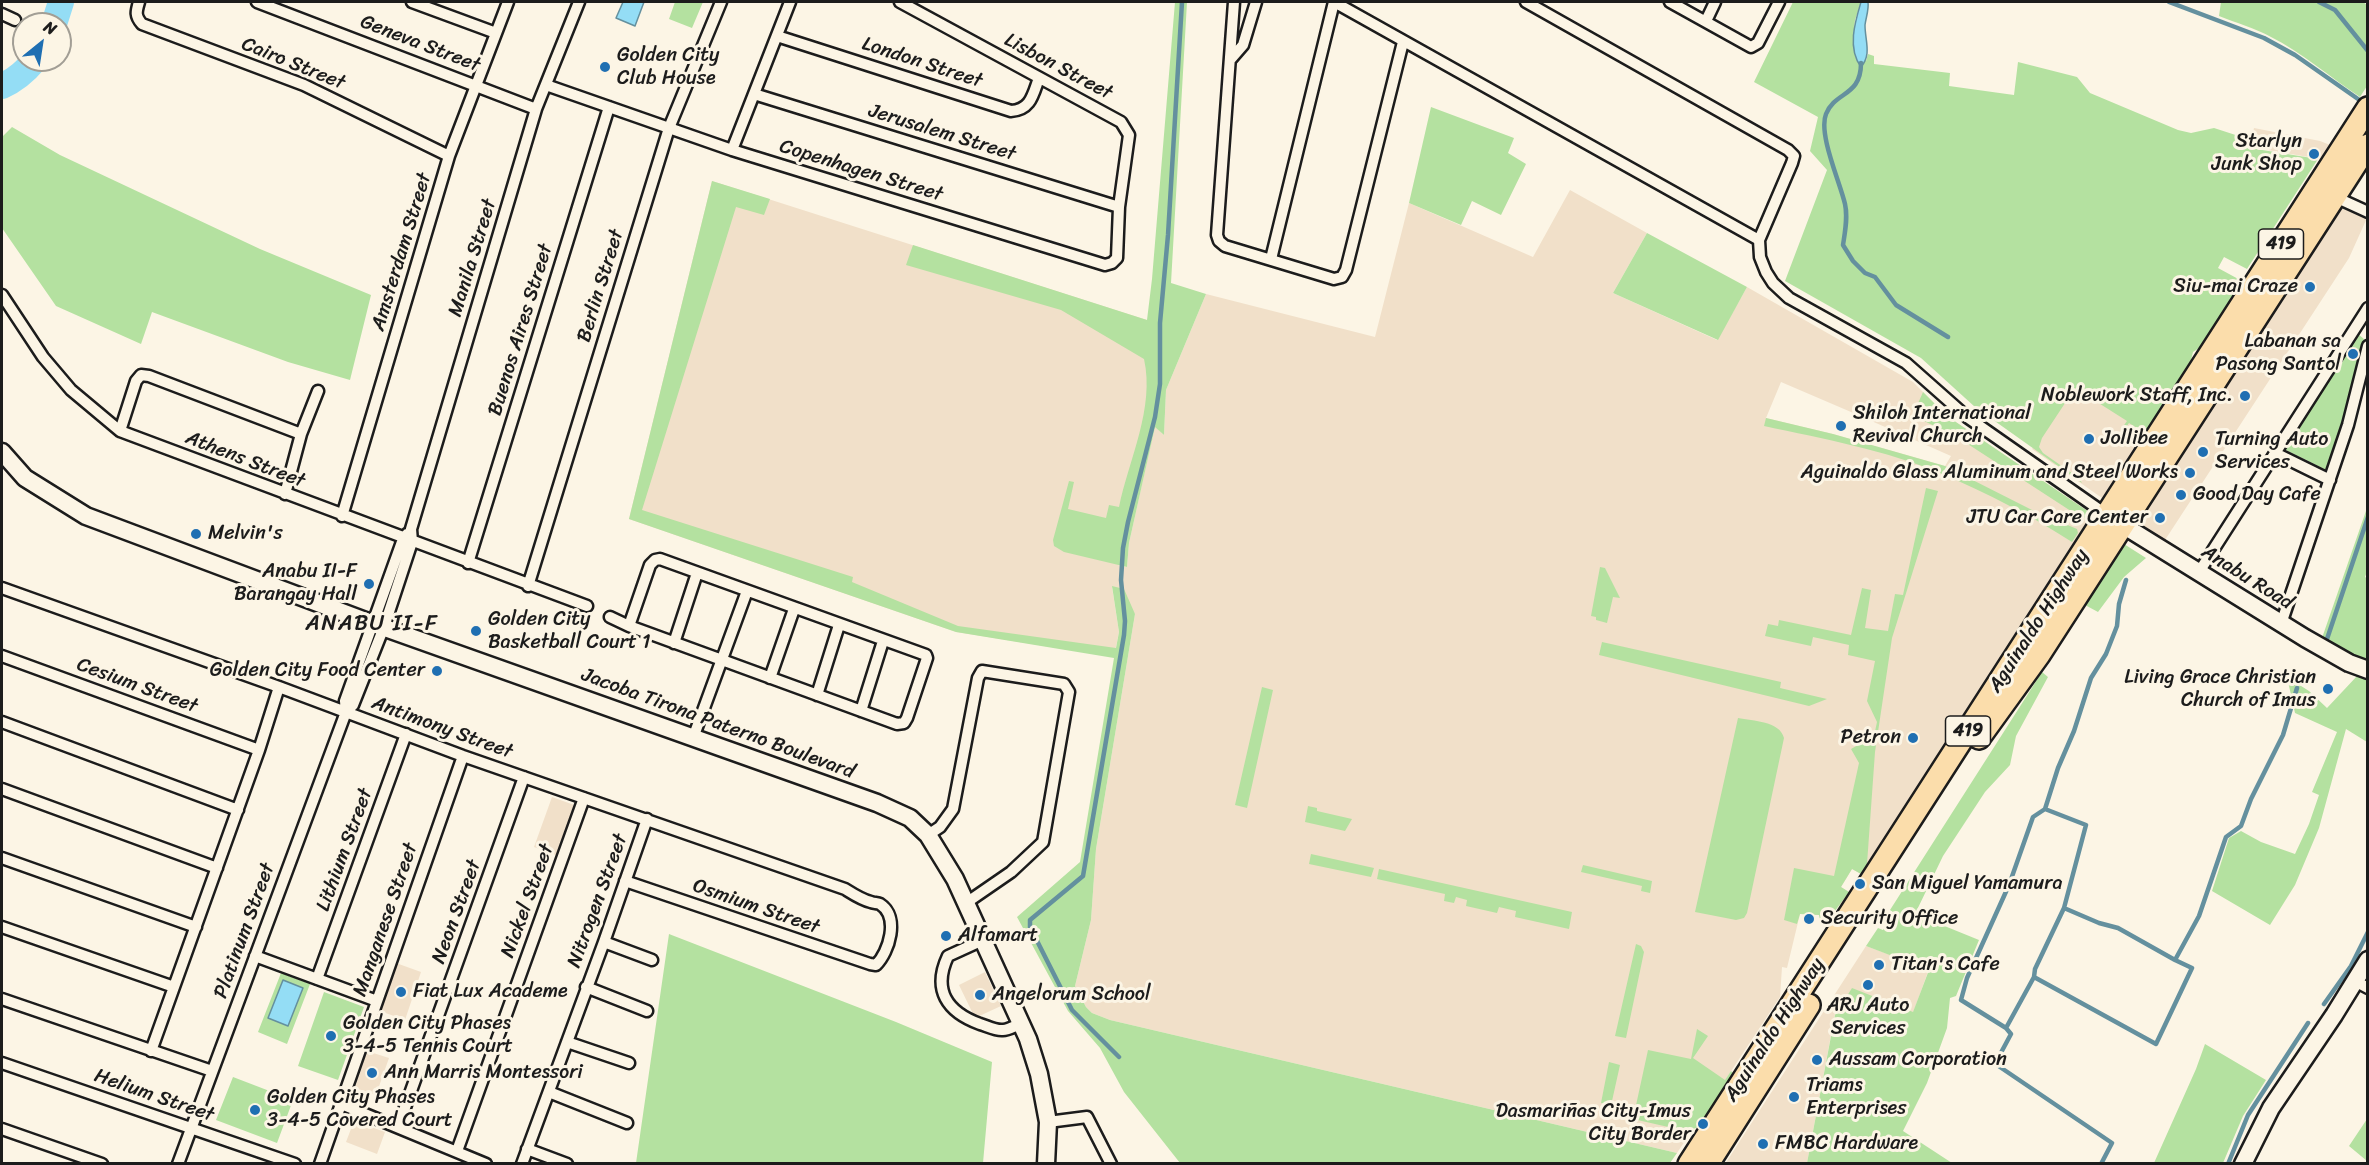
<!DOCTYPE html>
<html>
<head>
<meta charset="utf-8">
<style>
	body { margin:0 }
	#map { position:relative; width:2369px; height:1165px; overflow:hidden; background:#fcf5e5; font-family:Sriracha,sans-serif }
	canvas { display:block }
	.frame { position:absolute; inset:0; border:3px solid #1c1c1c; pointer-events:none }
	.north { position:absolute; left:12px; top:12px; width:60px; height:60px; box-sizing:border-box; background:#fcf5e5; border:2px solid #a29e95; border-radius:50%; rotate:30deg; font-size:16px; font-weight:700; line-height:24px; text-align:center; color:#1c1c1c }
	.north::after { content:''; display:block; margin:auto; width:21px; height:27px; background:#1f6fb2; clip-path:polygon(50% 0,100% 100%,50% 72%,0 100%) }
</style>
</head>
<body>
<div id="map">
<canvas width="2369" height="1165"></canvas>
<div class="frame"></div>
<div class="north">N</div>
</div>
<script>
const context = document.querySelector('canvas').getContext('2d');
context.lineJoin = 'round';
function paint(path, color) {
  context.fillStyle = color;
  context.fill(path, 'evenodd');
}
function stroke(path, color, width, dash) {
  context.strokeStyle = color;
  context.lineWidth = width;
  context.lineCap = dash ? 'butt' : 'round';
  context.setLineDash(dash || []);
  context.stroke(path);
}
function drawText(font, color, halo, rows, align = 'center') {
  context.font = font + ' Sriracha,sans-serif';
  context.lineWidth = 6;
  context.setLineDash([]);
  context.textBaseline = 'middle';
  context.strokeStyle = halo;
  context.fillStyle = color;
  for (const [text, x, y, turn = 0] of rows) {
    context.save();
    context.translate(x, y);
    context.rotate((+turn || 0) * Math.PI / 180);
    context.textAlign = isNaN(turn) ? turn : align;
    if (halo) context.strokeText(text, 0, 0);
    context.fillText(text, 0, 0);
    context.restore();
  }
}
paint(new Path2D(`
	M 2254,128 L 2320,141 L 2330,145 L 2320,159 L 2250,147 Z
	M 712,181 L 1147,320 L 1153,372 L 1118,565 L 1127,567 L 1129,543 L 1155,426 L 1164,435 L 1166,390 L 1206,294 L 1375,337 L 1409,203 L 1533,257 L 1570,190 L 1647,233 L 1613,293 L 1717,340 L 1747,287 L 1913,382 L 1947,416 L 2092,514 L 1867,864 L 1861,874 L 1852,869 L 1841,887 L 1849,892 L 1841,904 L 1836,908 L 1829,919 L 1821,923 L 1819,915 L 1800,914 L 1787,968 L 1782,967 L 1780,997 L 1677,1153 L 1110,1020 L 1092,1013 L 1086,1007 L 1075,986 L 1091,920 L 1096,849 L 1135,614 L 1112,587 L 1119,632 L 1114,657 L 956,632 L 629,519 ZM 1781,382 L 1851,412 L 1951,456 L 1945,466 L 1833,434 L 1766,418 Z
	M 2341,207 L 2367,218 L 2349,258 L 2165,540 L 2138,523 Z
	M 2074,385 L 2145,432 L 2102,498 L 2032,449 Z
	M 552,797 L 574,805 L 556,855 L 534,847 Z
	M 1866,946 L 1929,969 L 1913,1013 L 1852,989 L 1835,1014 L 1807,1163 L 1725,1164 Z
	M 396,963 L 421,972 L 405,1020 L 380,1011 Z
	M 985,972 L 1001,1006 L 975,1018 L 959,985 Z
	M 367,1051 L 389,1058 L 376,1095 L 355,1088 Z
	M 354,1121 L 385,1132 L 377,1154 L 346,1142 Z`), '#f1e0c9');
paint(new Path2D(`
	M 675,2 L 703,2 L 692,28 L 669,19 Z
	M 1175,2 L 1187,2 L 1171,283 L 1206,294 L 1166,390 L 1164,435 L 1155,427 L 1129,543 L 1127,567 L 1064,552 L 1054,546 L 1053,540 L 1069,481 L 1074,482 L 1068,509 L 1106,518 L 1109,505 L 1119,507 C 1129,459 1155,408 1144,359 L 1061,310 L 906,265 L 913,245 L 1147,320 L 1152,279 Z
	M 1793,2 L 1861,2 L 1855,20 L 1853,41 L 1857,61 L 1866,61 L 1868,54 L 1874,56 L 1874,64 L 1950,73 L 1949,86 L 2014,95 L 2018,62 L 2077,77 L 2090,93 L 2178,130 L 2191,133 L 2214,128 L 2251,140 L 2250,148 L 2318,159 L 2247,269 L 2224,257 L 2218,268 L 2242,281 L 2199,348 L 2193,352 L 2191,360 L 2136,446 L 2125,440 L 2135,444 L 2143,432 L 2129,423 L 2124,430 L 2122,428 L 2127,421 L 2075,388 L 2042,438 L 2039,447 L 2043,453 L 2079,478 L 2082,483 L 1975,407 L 1921,358 L 1785,281 L 1827,170 L 1810,151 L 1818,117 L 1754,82 Z
	M 2221,2 L 2363,2 L 2367,5 L 2367,86 L 2360,97 C 2331,78 2301,52 2271,37 C 2255,28 2236,23 2219,16 Z
	M 1431,107 L 1514,138 L 1508,153 L 1526,164 L 1501,215 L 1472,201 L 1461,225 L 1409,203 Z
	M 12,127 L 60,155 L 260,249 L 371,295 L 350,380 L 288,362 L 152,312 L 141,344 L 56,306 L 2,228 L 2,137 Z
	M 712,181 L 770,199 L 764,215 L 736,207 L 642,510 L 853,577 L 852,582 L 958,626 L 1116,648 L 1119,632 L 1112,586 L 1124,589 L 1135,614 L 1096,849 L 1091,920 L 1075,986 L 1086,1007 L 1092,1013 L 1110,1020 L 1677,1153 L 1670,1163 L 1180,1163 L 1124,1092 L 1100,1048 L 1068,1011 L 1017,917 L 1080,862 L 1114,658 L 956,632 L 629,519 Z
	M 1647,233 L 1747,287 L 1718,340 L 1613,293 Z
	M 2358,334 L 2364,339 L 2346,412 L 2328,471 L 2284,449 Z
	M 1923,392 L 1947,416 L 2092,514 L 2086,518 L 2077,515 L 1957,437 L 1920,419 C 1913,410 1919,402 1923,392 Z
	M 1766,418 L 1833,434 L 1945,466 L 2032,510 L 2077,529 L 2078,533 L 2072,542 C 2032,516 1987,493 1942,474 C 1886,450 1824,439 1764,426 Z
	M 1926,488 L 1938,491 L 1892,638 L 1875,752 L 1867,864 L 1861,874 L 1852,869 L 1841,887 L 1849,892 L 1829,919 L 1821,923 L 1819,915 L 1800,914 L 1797,924 L 1784,920 L 1794,868 L 1834,876 L 1859,763 L 1851,749 L 1874,736 L 1877,722 L 1867,701 L 1875,661 L 1848,655 L 1849,645 L 1813,637 L 1811,646 L 1765,636 L 1768,624 L 1778,626 L 1779,620 L 1851,635 L 1862,588 L 1871,590 L 1865,628 L 1888,631 L 1895,594 L 1903,595 Z
	M 2367,508 L 2368,569 L 2365,577 L 2368,579 L 2367,662 L 2322,638 Z
	M 2124,544 L 2146,558 L 2124,577 L 2098,612 L 2085,605 Z
	M 1600,567 L 1605,568 L 1620,598 L 1613,597 L 1607,623 L 1596,620 L 1596,617 L 1591,616 Z
	M 1602,642 L 1781,682 L 1780,688 L 1827,699 L 1809,706 L 1599,655 Z
	M 2042,672 L 2048,677 L 2016,736 L 2010,765 L 1985,792 L 1943,856 L 1915,914 L 1979,940 L 1956,996 L 1950,998 L 1947,1028 L 1927,1083 L 1903,1131 L 1952,1163 L 1807,1163 L 1835,1015 L 1852,988 L 1913,1012 L 1929,970 L 1866,946 L 1878,928 L 1883,930 L 1894,913 L 1890,910 Z
	M 2358,675 L 2367,678 L 2367,742 L 2346,729 L 2319,828 L 2295,885 L 2270,925 L 2212,891 L 2229,838 L 2241,831 L 2261,842 L 2295,854 L 2309,824 L 2319,795 L 2312,792 L 2337,732 L 2295,713 L 2287,677 L 2309,691 L 2327,708 Z
	M 1262,687 L 1273,690 L 1247,808 L 1235,805 Z
	M 1738,718 C 1753,721 1780,721 1784,738 L 1747,913 L 1744,918 L 1736,920 L 1695,912 Z
	M 1308,806 L 1317,808 L 1317,811 L 1352,819 L 1345,831 L 1305,822 Z
	M 1311,854 L 1374,868 L 1371,877 L 1309,864 Z
	M 1583,865 L 1652,881 L 1650,893 L 1641,891 L 1642,886 L 1581,872 Z
	M 1379,869 L 1572,912 L 1569,929 L 1515,917 L 1516,911 L 1499,907 L 1497,913 L 1466,906 L 1467,900 L 1456,897 L 1454,903 L 1444,901 L 1445,894 L 1377,879 Z
	M 669,934 L 896,1022 L 992,1062 L 983,1163 L 636,1163 Z
	M 1636,944 L 1641,946 L 1644,952 L 1626,1038 L 1615,1036 Z
	M 281,973 L 310,984 L 287,1044 L 258,1032 Z
	M 324,992 L 364,1007 L 338,1080 L 298,1066 Z
	M 1697,1029 L 1708,1036 L 1693,1058 L 1725,1080 L 1731,1071 L 1733,1073 L 1701,1124 L 1696,1128 L 1686,1131 L 1633,1119 L 1648,1050 L 1691,1059 Z
	M 2205,1044 L 2266,1080 L 2243,1116 L 2223,1163 L 2154,1163 L 2196,1069 Z
	M 1609,1062 L 1620,1065 L 1612,1101 L 1607,1104 L 1601,1103 Z
	M 233,1077 L 293,1100 L 277,1143 L 216,1120 Z
	M 2367,1119 L 2367,1161 L 2349,1146 Z`), '#b4e1a0');
const water = new Path2D(`
	M 623,2 L 644,2 L 635,26 L 616,18 Z
	M 1861,2 L 1868,2 C 1869,10 1866,17 1865,25 C 1865,41 1872,54 1861,67 C 1847,48 1855,22 1861,2 Z
	M 283,980 L 303,988 L 288,1026 L 268,1018 Z`);
paint(water, '#94ddf5');
stroke(water, '#64909e', 1.5);
stroke(new Path2D(`
	M 2169,2 L 2264,38 L 2295,55 L 2358,99
	M 2319,2 L 2335,10 L 2368,51
	M 1861,63 C 1861,97 1835,91 1826,114 C 1818,134 1840,182 1845,204 C 1848,217 1845,232 1843,245 L 1853,261 L 1865,273 L 1875,277 L 1896,305 L 1948,337
	M 2327,639 L 2368,517
	M 2045,809 L 2058,768 L 2074,731 L 2091,678 L 2106,654 L 2117,626 L 2119,604 L 2126,580
	M 2034,977 L 2156,1044 L 2192,968 L 2175,960
	M 2324,1004 L 2351,966 L 2368,932
	M 2006,1028 L 1961,1000 L 1967,978 L 2009,885 L 2033,817 L 2045,809 L 2086,825 L 2064,908
	M 1119,1057 L 1072,1010 L 1030,927 L 1030,920 L 1083,876 L 1124,635 L 1125,621 L 1121,580 L 1123,548 L 1128,522 L 1155,417 L 1160,384 L 1160,323 L 1168,235 L 1182,2
	M 2101,1164 L 2112,1143 L 1997,1065 L 1996,1062 L 2011,1034 L 2006,1028 L 2034,977 L 2035,969 L 2064,908 L 2099,923 L 2118,928 L 2175,960 L 2199,916 L 2226,837 L 2241,826 L 2251,799 L 2283,735 L 2297,688
	M 2228,1164 L 2248,1115 L 2308,1023`), '#64909e', 4.5);
stroke(new Path2D(`
	M 54,24 L 61,2
	M 2,86 C 16,80 25,72 35,60`), '#94ddf5', 26);
const street = new Path2D(`
	M 139,2 C 136,12 135,16 142,24 L 304,85 L 449,156
	M 257,2 L 536,109
	M 412,2 L 496,33
	M 1234,2 L 1217,235 L 1219,241 L 1225,246 L 1334,279 L 1342,277 L 1346,270 L 1403,42
	M 1334,2 L 1759,240
	M 1526,2 L 1788,150 L 1794,156 L 1792,163 L 1759,240 L 1760,257 L 1766,272 L 1773,283 L 1789,298 L 1906,363 L 1967,417 L 2107,515
	M 1670,2 L 1751,47 L 1758,43 L 1779,2
	M 2,14 L 15,20
	M 1706,21 L 1715,2
	M 777,36 L 1011,111 C 1031,110 1033,94 1039,78
	M 1230,60 L 1243,45 L 1256,2
	M 546,85 L 732,150 L 1105,265 L 1112,263 L 1117,258 L 1119,207 L 1129,135 L 1121,122 L 900,2
	M 754,94 L 1119,207
	M 732,150 L 790,2
	M 2333,196 L 2368,212
	M 1271,259 L 1334,2
	M 2,295 L 43,357 L 71,390 L 120,431 L 587,606
	M 120,431 L 136,381 L 141,375 L 149,376 L 301,434 L 285,494
	M 301,434 L 318,391
	M 2275,453 L 2330,480
	M 342,516 L 449,156 L 508,2
	M 468,563 L 609,107
	M 2199,572 L 2368,308
	M 528,586 L 669,128 L 721,2
	M 2,588 L 279,687 L 463,756 L 845,889 C 853,894 862,900 871,902 C 873,903 878,903 880,904 C 900,917 889,952 876,965 L 870,964 L 625,881
	M 610,617 L 629,626 L 897,724 L 904,723 L 907,718 L 927,658 L 926,655 L 660,559 L 655,560 L 650,565 L 629,626
	M 2281,624 L 2348,425 L 2368,346
	M 674,643 L 697,573
	M 2,656 L 259,750
	M 770,678 L 794,609
	M 817,695 L 839,625
	M 861,711 L 883,641
	M 346,712 L 345,701 L 403,539 L 407,534
	M 2,722 L 238,810
	M 693,738 L 747,591
	M 2,789 L 217,868
	M 928,835 L 940,827 L 953,809 L 978,678 L 982,671 L 1064,684 L 1069,692 L 1043,842 L 1011,872 L 966,903
	M 2,858 L 196,927
	M 2,927 L 174,987
	M 983,940 L 948,956 C 932,990 947,1012 980,1024 C 987,1026 996,1031 1003,1030 C 1008,1030 1015,1026 1020,1024
	M 604,942 L 652,960
	M 255,956 L 377,1001
	M 317,979 L 406,734
	M 2355,981 L 2368,988
	M 586,987 L 647,1011
	M 2,999 L 212,1071
	M 567,1042 L 629,1063
	M 151,1051 L 259,750 L 279,687
	M 2,1063 L 295,1164
	M 549,1092 L 627,1123
	M 341,1104 L 486,1164
	M 1048,1122 L 1087,1117 L 1111,1164
	M 398,1127 L 524,777
	M 2,1129 L 102,1164
	M 527,1149 L 567,1164
	M 457,1151 L 584,798
	M 178,1164 L 346,712 L 353,705 L 384,627 L 412,542 L 411,529 L 422,492 L 536,109 L 579,2
	M 320,1164 L 463,756
	M 522,1164 L 604,942 L 647,819`);
const secondary = new Path2D(`
	M 2,452 L 25,478 L 86,516 L 371,623 L 877,803 L 910,818 L 928,835 L 955,879 L 1028,1039 L 1039,1074 L 1048,1122 L 1046,1164
	M 2113,519 L 2305,638 L 2349,663 L 2368,670
	M 2243,1164 L 2271,1108 L 2334,1015 L 2368,960`);
const highway = new Path2D(`
	M 1979,738 L 2039,655 L 2368,145
	M 1689,1164 L 2368,108
	M 1708,1164 L 1809,1005`);
stroke(street, '#1c1c1c', 15);
stroke(secondary, '#1c1c1c', 21);
stroke(highway, '#1c1c1c', 26);
stroke(street, '#fcf5e5', 10);
stroke(secondary, '#fcf5e5', 16);
stroke(highway, '#fbddab', 21);
for (const [x, y, r, color] of [
	[605,67,6,"#1f6fb2"],
	[2314,154,6,"#1f6fb2"],
	[2310,287,6,"#1f6fb2"],
	[2353,354,6,"#1f6fb2"],
	[2245,396,6,"#1f6fb2"],
	[1841,426,6,"#1f6fb2"],
	[2089,439,6,"#1f6fb2"],
	[2203,452,6,"#1f6fb2"],
	[2190,473,6,"#1f6fb2"],
	[2181,495,6,"#1f6fb2"],
	[2160,518,6,"#1f6fb2"],
	[196,534,6,"#1f6fb2"],
	[369,584,6,"#1f6fb2"],
	[476,631,6,"#1f6fb2"],
	[437,671,6,"#1f6fb2"],
	[2328,689,6,"#1f6fb2"],
	[1913,738,6,"#1f6fb2"],
	[1860,884,6,"#1f6fb2"],
	[1809,919,6,"#1f6fb2"],
	[946,936,6,"#1f6fb2"],
	[1879,965,6,"#1f6fb2"],
	[1868,985,6,"#1f6fb2"],
	[401,992,6,"#1f6fb2"],
	[980,995,6,"#1f6fb2"],
	[331,1036,6,"#1f6fb2"],
	[1817,1060,6,"#1f6fb2"],
	[372,1073,6,"#1f6fb2"],
	[1794,1097,6,"#1f6fb2"],
	[255,1110,6,"#1f6fb2"],
	[1703,1124,6,"#1f6fb2"],
	[1763,1144,6,"#1f6fb2"]
]) {
  const dot = new Path2D();
  dot.arc(x, y, r, 0, 2 * Math.PI);
  context.fillStyle = color;
  context.fill(dot);
  stroke(dot, '#fcf5e5', 2);
}
for (const [x, y, w] of [
	[2281,244,45],
	[1968,731,45]
]) {
  const box = new Path2D();
  box.roundRect(x - w / 2, y - 15, w, 30, 4.5);
  context.fillStyle = '#fcf5e5';
  context.fill(box);
  stroke(box, '#1c1c1c', 1.5);
}
drawText('bold 18px', '#1c1c1c', null, [
	["419",2281,244],
	["419",1968,731]
]);
drawText('20px', '#1c1c1c', '#fcf5e5', [
	["Geneva Street",420,44,21],
	["London Street",922,63,18],
	["Cairo Street",293,64,22],
	["Lisbon Street",1058,67,28],
	["Jerusalem Street",942,133,17],
	["Copenhagen Street",861,171,17],
	["Amsterdam Street",402,252,-73],
	["Manila Street",473,258,-73],
	["Berlin Street",601,286,-73],
	["Buenos Aires Street",521,330,-73],
	["Athens Street",245,460,21],
	["Anabu Road",2247,578,32],
	["Aguinaldo Highway",2039,621,-57],
	["Cesium Street",137,686,20],
	["Jacoba Tirona Paterno Boulevard",718,724,20],
	["Antimony Street",442,728,20],
	["Lithium Street",345,850,-70],
	["Nickel Street",528,901,-70],
	["Nitrogen Street",598,901,-70],
	["Osmium Street",756,907,19],
	["Neon Street",457,912,-70],
	["Manganese Street",386,920,-71],
	["Platinum Street",245,931,-70],
	["Aguinaldo Highway",1775,1030,-57],
	["Helium Street",154,1096,19]
]);
drawText('20px', '#1c1c1c', '#fcf5e5', [
	["Golden City",617,56],
	["Club House",617,79],
	["Starlyn",2302,142,"right"],
	["Junk Shop",2302,165,"right"],
	["Siu-mai Craze",2298,287,"right"],
	["Labanan sa",2341,342,"right"],
	["Pasong Santol",2341,365,"right"],
	["Noblework Staff, Inc.",2233,396,"right"],
	["Shiloh International",1853,414],
	["Revival Church",1853,437],
	["Jollibee",2101,439],
	["Turning Auto",2215,440],
	["Services",2215,463],
	["Aguinaldo Glass Aluminum and Steel Works",2178,473,"right"],
	["Good Day Cafe",2193,495],
	["JTU Car Care Center",2148,518,"right"],
	["Melvin's",208,534],
	["Anabu II-F",357,572,"right"],
	["Barangay Hall",357,595,"right"],
	["Golden City",488,620],
	["Basketball Court 1",488,643],
	["Golden City Food Center",425,671,"right"],
	["Living Grace Christian",2316,678,"right"],
	["Church of Imus",2316,701,"right"],
	["Petron",1901,738,"right"],
	["San Miguel Yamamura",1872,884],
	["Security Office",1821,919],
	["Alfamart",958,936],
	["Titan's Cafe",1891,965],
	["Fiat Lux Academe",413,992],
	["Angelorum School",992,995],
	["ARJ Auto",1868,1006,"center"],
	["Services",1868,1029,"center"],
	["Golden City Phases",343,1024],
	["3-4-5 Tennis Court",343,1047],
	["Aussam Corporation",1829,1060],
	["Ann Marris Montessori",384,1073],
	["Triams",1806,1086],
	["Enterprises",1806,1109],
	["Golden City Phases",267,1098],
	["3-4-5 Covered Court",267,1121],
	["Dasmariñas City-Imus",1691,1112,"right"],
	["City Border",1691,1135,"right"],
	["FMBC Hardware",1775,1144]
], 'left');
context.letterSpacing = '1.5px';
drawText('22px', '#1c1c1c', '#fcf5e5', [
	["ANABU II-F",372,624]
]);
context.letterSpacing = '0px';
</script>
</body>
</html>
